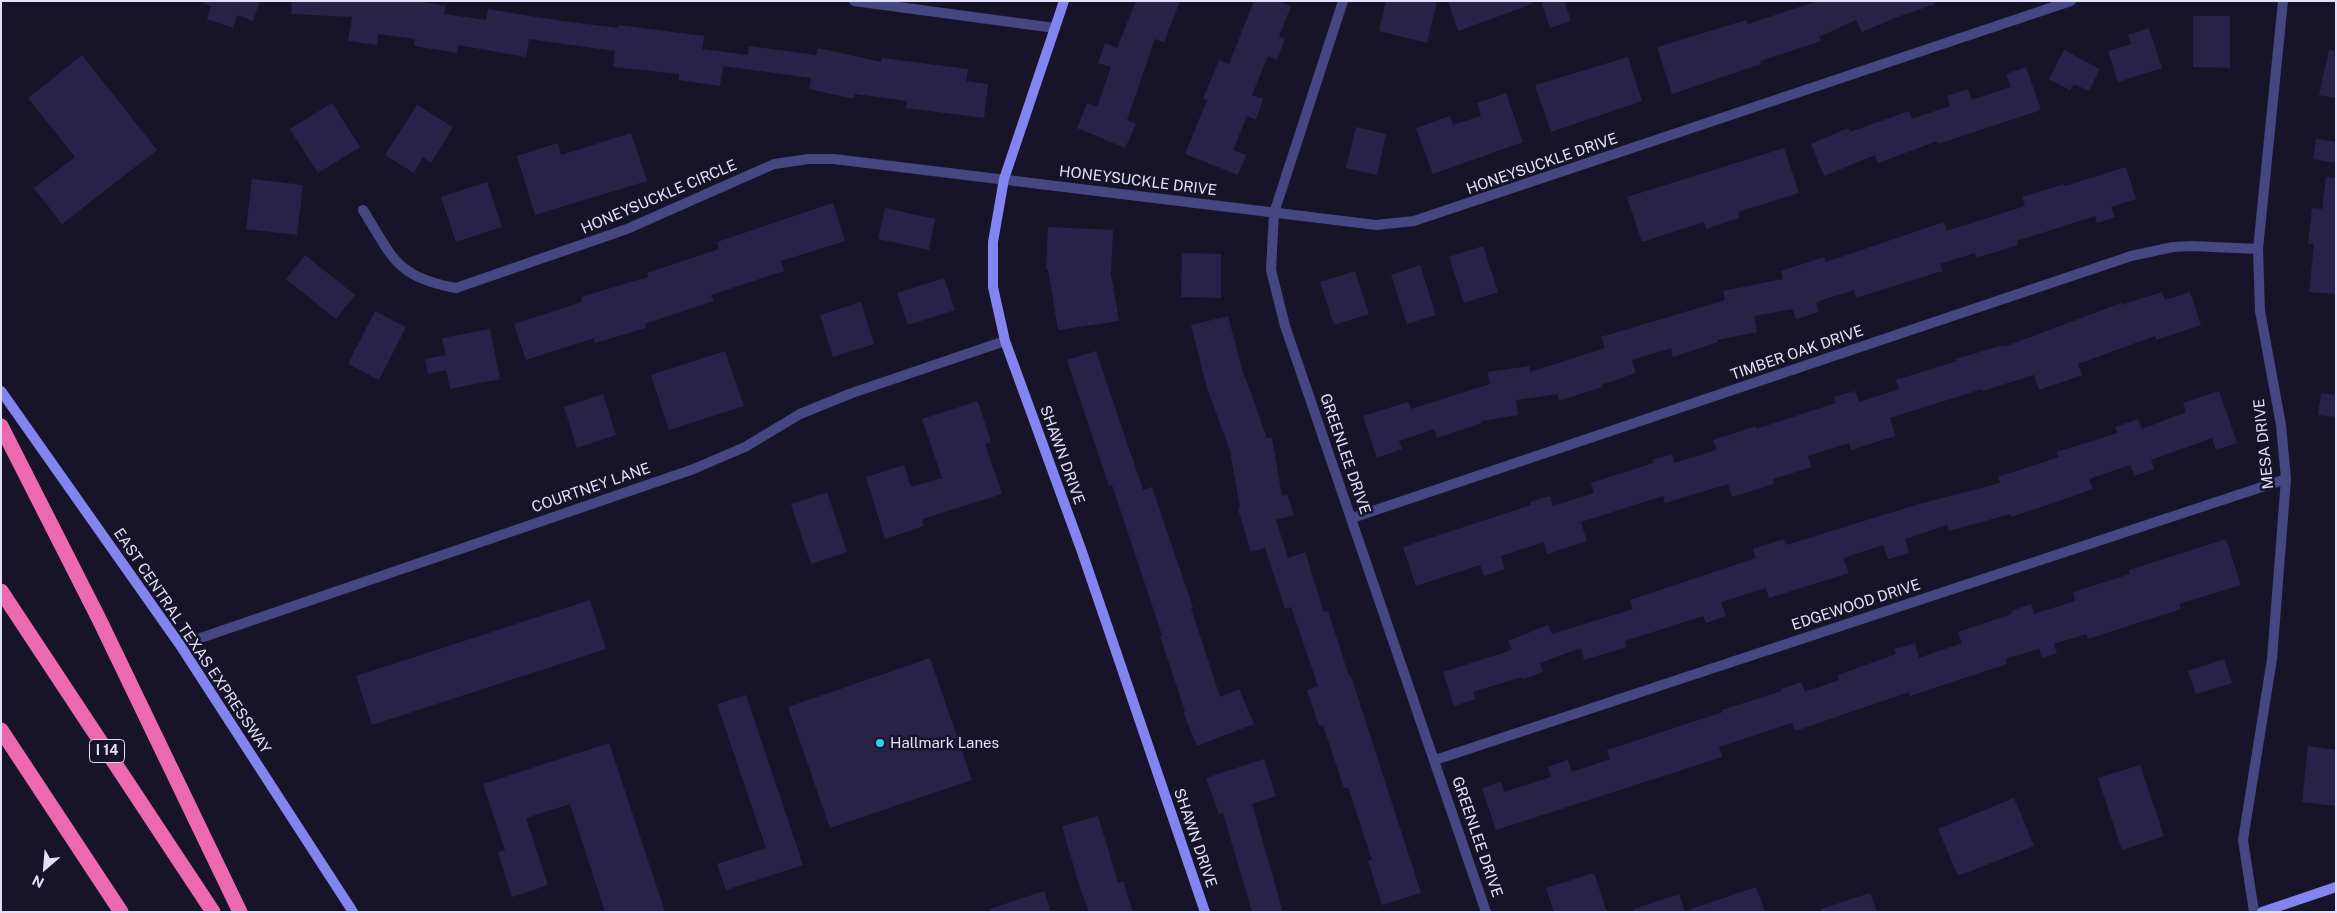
<!DOCTYPE html>
<html>
<head>
<meta charset="utf-8">
<style>
	body { margin:0 }
	#map { position:relative; width:2337px; height:913px; overflow:hidden; background:#171429; font-family:"Public Sans",sans-serif }
	canvas { display:block }
	.frame { position:absolute; inset:0; border:2px solid #e2e0fb; pointer-events:none }
	.north { position:absolute; left:20px; top:843px; width:50px; height:50px; -webkit-text-stroke:4px #171429; paint-order:stroke; rotate:207deg; font-size:14px; font-weight:700; line-height:20px; text-align:center; color:#e2e0fb }
	.north::after { content:''; display:block; margin:auto; width:18px; height:22px; background:#e2e0fb; clip-path:polygon(50% 0,100% 100%,50% 72%,0 100%) }
</style>
</head>
<body>
<div id="map">
<canvas width="2337" height="913"></canvas>
<div class="frame"></div>
<div class="north">N</div>
</div>
<script>
const context = document.querySelector('canvas').getContext('2d');
context.lineJoin = 'round';
function paint(path, color) {
  context.fillStyle = color;
  context.fill(path, 'evenodd');
}
function stroke(path, color, width, dash) {
  context.strokeStyle = color;
  context.lineWidth = width;
  context.lineCap = dash ? 'butt' : 'round';
  context.setLineDash(dash || []);
  context.stroke(path);
}
function drawText(font, color, halo, rows, align = 'center') {
  context.font = font + ' "Public Sans",sans-serif';
  context.lineWidth = 5;
  context.setLineDash([]);
  context.textBaseline = 'middle';
  context.strokeStyle = halo;
  context.fillStyle = color;
  for (const [text, x, y, turn = 0] of rows) {
    context.save();
    context.translate(x, y);
    context.rotate((+turn || 0) * Math.PI / 180);
    context.textAlign = isNaN(turn) ? turn : align;
    if (halo) context.strokeText(text, 0, 0);
    context.fillText(text, 0, 0);
    context.restore();
  }
}
paint(new Path2D(`
	M 204,1 L 260,1 L 253,21 L 237,15 L 233,28 L 207,19 L 211,6 L 204,4 Z
	M 292,1 L 418,1 L 446,6 L 444,14 L 486,20 L 488,9 L 555,20 L 618,28 L 618,25 L 704,36 L 702,49 L 748,55 L 749,46 L 816,55 L 818,48 L 881,62 L 882,58 L 968,69 L 966,81 L 988,84 L 984,118 L 906,108 L 907,101 L 855,94 L 854,99 L 809,89 L 811,78 L 723,66 L 720,86 L 679,80 L 679,74 L 613,67 L 615,51 L 529,39 L 526,57 L 458,45 L 457,53 L 414,46 L 415,39 L 378,34 L 377,45 L 348,41 L 352,17 L 291,14 Z
	M 1136,1 L 1180,1 L 1164,42 L 1155,39 L 1127,120 L 1136,124 L 1125,148 L 1077,128 L 1087,103 L 1097,107 L 1111,67 L 1098,63 L 1105,43 L 1117,48 Z
	M 1254,1 L 1278,1 L 1291,6 L 1279,36 L 1285,39 L 1277,60 L 1268,56 L 1252,95 L 1263,99 L 1256,120 L 1247,116 L 1233,150 L 1246,155 L 1238,175 L 1185,154 L 1207,100 L 1203,99 L 1219,60 L 1229,64 Z
	M 1386,1 L 1437,1 L 1427,43 L 1379,31 Z
	M 1448,1 L 1532,1 L 1532,4 L 1458,31 Z
	M 1541,1 L 1564,1 L 1571,21 L 1550,28 Z
	M 1818,1 L 1934,1 L 1935,4 L 1892,19 L 1862,32 L 1856,20 L 1819,37 L 1821,41 L 1760,61 L 1761,64 L 1672,94 L 1657,47 L 1746,20 L 1748,24 Z
	M 2193,16 L 2230,16 L 2230,68 L 2193,67 Z
	M 2149,28 L 2162,68 L 2118,82 L 2108,51 L 2131,44 L 2128,35 Z
	M 2064,50 L 2100,69 L 2089,91 L 2074,84 L 2070,90 L 2049,79 Z
	M 2329,50 L 2336,51 L 2336,98 L 2319,95 Z
	M 82,55 L 157,150 L 62,224 L 34,188 L 75,157 L 28,98 Z
	M 1628,57 L 1642,101 L 1551,132 L 1535,85 Z
	M 2026,67 L 2041,110 L 1938,144 L 1937,141 L 1878,163 L 1875,155 L 1824,176 L 1811,144 L 1848,128 L 1850,132 L 1909,111 L 1912,119 L 1950,106 L 1947,96 L 1968,89 L 1972,100 L 2011,87 L 2006,74 Z
	M 1506,93 L 1523,142 L 1433,174 L 1416,128 L 1450,116 L 1453,125 L 1481,116 L 1477,103 Z
	M 332,103 L 360,147 L 318,173 L 290,129 Z
	M 417,105 L 453,127 L 431,163 L 423,157 L 414,173 L 385,155 Z
	M 1356,127 L 1386,134 L 1377,175 L 1346,168 Z
	M 631,133 L 647,181 L 535,215 L 517,156 L 558,143 L 561,155 Z
	M 2316,139 L 2336,142 L 2336,163 L 2313,159 Z
	M 1784,148 L 1799,193 L 1738,212 L 1739,218 L 1706,229 L 1704,222 L 1642,242 L 1627,197 Z
	M 2126,167 L 2136,199 L 2111,207 L 2115,217 L 2097,223 L 2095,216 L 2017,241 L 2018,245 L 1976,258 L 1975,253 L 1940,264 L 1942,271 L 1856,298 L 1854,290 L 1816,302 L 1819,312 L 1796,319 L 1793,309 L 1754,316 L 1757,332 L 1717,340 L 1718,342 L 1673,357 L 1671,348 L 1632,360 L 1636,373 L 1601,385 L 1602,387 L 1559,401 L 1557,394 L 1516,400 L 1518,415 L 1481,421 L 1482,423 L 1437,438 L 1434,429 L 1399,441 L 1402,449 L 1377,458 L 1363,416 L 1408,402 L 1411,409 L 1490,384 L 1488,372 L 1529,366 L 1530,372 L 1605,348 L 1601,337 L 1725,300 L 1723,291 L 1783,279 L 1781,271 L 1824,257 L 1826,262 L 1944,222 L 1947,231 L 2025,206 L 2022,197 L 2064,184 L 2065,186 Z
	M 2326,177 L 2336,178 L 2336,294 L 2309,292 L 2314,244 L 2308,244 L 2312,208 L 2322,209 Z
	M 252,179 L 303,185 L 297,235 L 246,229 Z
	M 487,182 L 502,227 L 456,242 L 441,197 Z
	M 833,203 L 845,241 L 781,261 L 784,271 L 711,295 L 714,301 L 645,324 L 646,328 L 595,343 L 594,338 L 526,360 L 514,324 L 582,302 L 581,297 L 648,277 L 647,273 L 719,249 L 717,242 Z
	M 885,208 L 935,219 L 929,250 L 878,239 Z
	M 1048,227 L 1113,230 L 1111,274 L 1119,321 L 1058,330 L 1048,269 L 1046,269 Z
	M 1483,246 L 1498,292 L 1464,303 L 1449,257 Z
	M 1182,253 L 1221,254 L 1221,298 L 1181,297 Z
	M 305,255 L 355,295 L 336,319 L 286,279 Z
	M 1420,265 L 1436,315 L 1407,324 L 1391,275 Z
	M 1355,271 L 1369,314 L 1334,325 L 1320,282 Z
	M 944,278 L 955,310 L 908,325 L 897,293 Z
	M 2162,292 L 2165,300 L 2190,292 L 2201,325 L 2156,340 L 2155,336 L 2078,364 L 2082,375 L 2039,390 L 2034,375 L 1982,391 L 1982,389 L 1890,418 L 1895,436 L 1851,450 L 1849,443 L 1808,456 L 1812,467 L 1773,479 L 1774,484 L 1732,497 L 1728,484 L 1665,503 L 1663,496 L 1581,522 L 1587,541 L 1547,554 L 1544,542 L 1501,556 L 1505,569 L 1484,576 L 1480,565 L 1416,586 L 1403,547 L 1531,505 L 1530,502 L 1550,496 L 1553,506 L 1594,493 L 1591,483 L 1653,463 L 1652,460 L 1672,454 L 1674,463 L 1717,450 L 1713,440 L 1756,426 L 1756,429 L 1836,403 L 1834,397 L 1855,391 L 1859,402 L 1899,389 L 1896,380 L 1957,361 L 1956,359 L 2003,345 L 2004,347 L 2121,303 L 2121,305 Z
	M 861,302 L 874,344 L 833,357 L 820,315 Z
	M 375,311 L 406,327 L 379,380 L 348,364 Z
	M 1228,316 L 1244,377 L 1245,377 L 1267,438 L 1272,438 L 1282,496 L 1287,494 L 1294,515 L 1276,520 L 1288,558 L 1305,552 L 1324,612 L 1328,611 L 1349,676 L 1351,676 L 1421,893 L 1382,905 L 1368,861 L 1372,860 L 1348,787 L 1344,788 L 1323,725 L 1319,726 L 1307,690 L 1318,686 L 1291,607 L 1285,609 L 1265,548 L 1251,552 L 1238,509 L 1240,508 L 1230,451 L 1207,388 L 1191,325 Z
	M 490,329 L 500,379 L 450,389 L 446,370 L 428,374 L 425,359 L 446,355 L 442,338 Z
	M 725,351 L 744,406 L 669,430 L 651,375 Z
	M 1096,351 L 1143,490 L 1152,487 L 1193,608 L 1191,608 L 1220,697 L 1239,689 L 1254,724 L 1197,746 L 1183,712 L 1185,711 L 1160,636 L 1162,635 L 1112,485 L 1109,486 L 1067,360 Z
	M 2219,391 L 2237,443 L 2216,450 L 2212,438 L 2151,460 L 2154,469 L 2135,476 L 2130,465 L 2089,479 L 2093,489 L 2056,502 L 2011,517 L 2010,514 L 1949,531 L 1947,525 L 1905,539 L 1909,553 L 1888,559 L 1883,545 L 1843,558 L 1849,573 L 1769,598 L 1766,588 L 1721,602 L 1726,616 L 1706,623 L 1703,616 L 1625,641 L 1627,647 L 1584,660 L 1581,648 L 1540,663 L 1543,672 L 1523,679 L 1522,677 L 1473,692 L 1476,699 L 1454,706 L 1443,672 L 1512,650 L 1508,641 L 1548,625 L 1552,634 L 1633,609 L 1630,600 L 1756,558 L 1753,549 L 1784,539 L 1786,545 L 1919,504 L 2000,483 L 1998,477 L 2059,457 L 2057,452 L 2118,433 L 2115,427 L 2138,419 L 2142,429 L 2186,412 L 2183,403 Z
	M 2321,393 L 2336,395 L 2336,417 L 2318,415 Z
	M 603,394 L 616,435 L 577,448 L 564,407 Z
	M 978,401 L 991,442 L 985,444 L 1002,494 L 922,519 L 924,526 L 885,539 L 866,477 L 904,465 L 911,487 L 942,478 L 922,419 Z
	M 827,492 L 847,552 L 811,564 L 791,504 Z
	M 2226,539 L 2241,585 L 2179,604 L 2181,609 L 2088,639 L 2086,634 L 2054,644 L 2057,653 L 2042,658 L 2039,649 L 2005,659 L 2007,664 L 1910,696 L 1909,692 L 1795,731 L 1792,723 L 1719,747 L 1722,757 L 1496,830 L 1482,788 L 1501,782 L 1504,792 L 1551,777 L 1548,767 L 1568,760 L 1572,772 L 1610,759 L 1607,750 L 1723,712 L 1722,710 L 1782,691 L 1781,689 L 1801,682 L 1805,692 L 1839,680 L 1838,675 L 1896,654 L 1894,649 L 1915,643 L 1919,658 L 1962,643 L 1958,632 L 2012,614 L 2011,611 L 2031,604 L 2034,614 L 2075,601 L 2073,592 L 2130,574 L 2129,570 Z
	M 590,600 L 606,649 L 372,725 L 356,676 Z
	M 930,658 L 972,780 L 830,828 L 788,707 Z
	M 2224,659 L 2232,683 L 2196,694 L 2188,671 Z
	M 746,695 L 803,865 L 726,890 L 717,864 L 766,848 L 717,704 Z
	M 609,743 L 665,912 L 605,912 L 570,804 L 526,818 L 548,885 L 512,897 L 498,853 L 505,850 L 483,784 Z
	M 2308,746 L 2336,750 L 2336,806 L 2302,802 Z
	M 1264,759 L 1276,796 L 1252,804 L 1283,912 L 1252,912 L 1223,813 L 1219,814 L 1206,778 Z
	M 2140,765 L 2164,836 L 2122,850 L 2098,778 Z
	M 2014,798 L 2034,846 L 1958,876 L 1938,829 Z
	M 1098,816 L 1118,883 L 1123,881 L 1133,912 L 1089,912 L 1079,885 L 1062,826 Z
	M 1594,873 L 1607,912 L 1554,912 L 1546,888 Z
	M 1756,887 L 1765,912 L 1692,912 L 1691,909 Z
	M 1044,891 L 1051,912 L 990,912 L 990,909 Z
	M 1870,893 L 1877,912 L 1822,912 L 1821,909 Z
	M 1679,894 L 1685,912 L 1634,912 L 1634,909 Z`), '#282248');
stroke(new Path2D(`
	M 854,1 L 1055,28
	M 1343,1 L 1274,213 L 1271,270 L 1285,326 L 1486,912
	M 363,210 C 393,258 396,277 456,288 L 627,229 L 774,164 L 809,159 L 834,159 L 1376,225 L 1414,221 L 2071,1
	M 1352,518 L 2131,256 L 2173,247 L 2191,246 L 2258,249
	M 180,645 L 691,470 L 745,447 L 800,414 L 852,393 L 1005,341
	M 1435,760 L 2286,479
	M 2254,912 L 2243,840 L 2272,659 L 2286,479 L 2281,425 L 2260,311 L 2258,249 L 2283,1`), '#454682', 10);
stroke(new Path2D(`
	M 1064,1 L 1004,179 L 993,242 L 993,287 L 1005,341 L 1081,549 L 1205,912
	M 1,391 L 180,645 L 353,912
	M 2262,912 L 2336,887`), '#8285f0', 10);
stroke(new Path2D(`
	M 1,426 L 99,619 L 240,912
	M 1,591 L 213,912
	M 1,730 L 121,912`), '#ed69af', 15);
for (const [x, y, r, color] of [
	[880,743,5,"#23dae4"]
]) {
  const dot = new Path2D();
  dot.arc(x, y, r, 0, 2 * Math.PI);
  context.fillStyle = color;
  context.fill(dot);
  stroke(dot, '#171429', 2);
}
for (const [x, y, w] of [
	[107,751,35]
]) {
  const box = new Path2D();
  box.roundRect(x - w / 2, y - 11.5, w, 23, 4);
  context.fillStyle = '#171429';
  context.fill(box);
  stroke(box, '#e2e0fb', 1);
}
drawText('bold 14px', '#e2e0fb', null, [
	["I 14",107,751]
]);
drawText('15px', '#e2e0fb', '#171429', [
	["HONEYSUCKLE DRIVE",1542,164,-19],
	["HONEYSUCKLE DRIVE",1138,181,7],
	["HONEYSUCKLE CIRCLE",659,197,-23],
	["TIMBER OAK DRIVE",1797,353,-19],
	["MESA DRIVE",2264,444,-96],
	["GREENLEE DRIVE",1345,454,71],
	["SHAWN DRIVE",1062,455,70],
	["COURTNEY LANE",591,488,-19],
	["EDGEWOOD DRIVE",1856,605,-18],
	["EAST CENTRAL TEXAS EXPRESSWAY",192,641,56],
	["GREENLEE DRIVE",1477,837,71],
	["SHAWN DRIVE",1195,838,71]
]);
drawText('15px', '#e2e0fb', '#171429', [
	["Hallmark Lanes",890,743]
], 'left');
</script>
</body>
</html>
